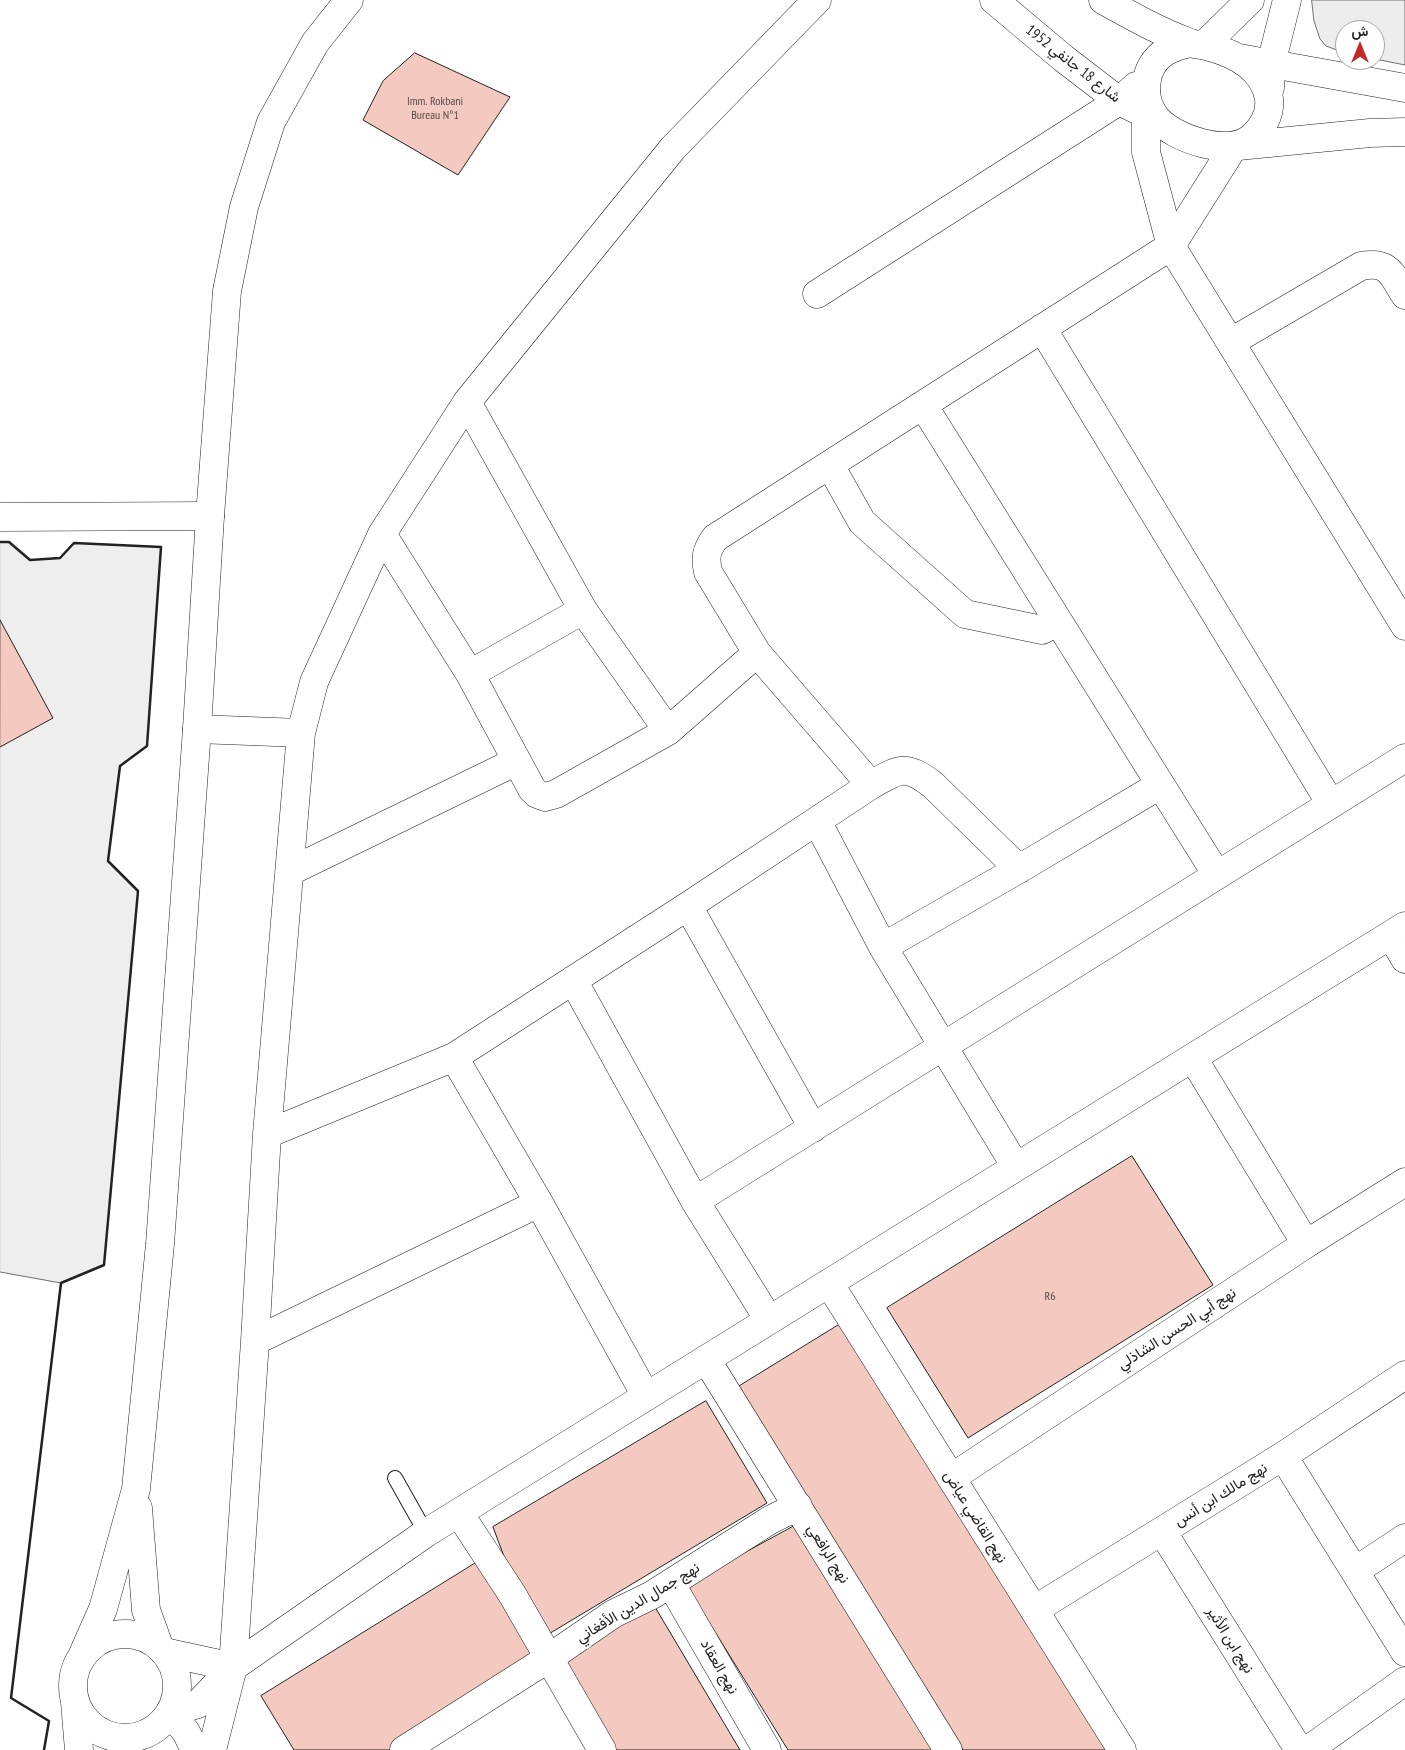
<!DOCTYPE html>
<html>
<head>
<meta charset="utf-8">
<style>
	body { margin:0 }
	#map { position:relative; width:1405px; height:1750px; overflow:hidden; background:#fff; font-family:"PT Sans Narrow",Vazirmatn,sans-serif }
	canvas { display:block }
	.north { position:absolute; left:1335px; top:20px; width:50px; height:50px; box-sizing:border-box; background:#fff; border:1px solid #a7a7a7; border-radius:50%; rotate:0deg; font-size:14px; font-weight:700; line-height:20px; text-align:center; color:#222 }
	.north::after { content:''; display:block; margin:auto; width:18px; height:22px; background:#c62828; clip-path:polygon(50% 0,100% 100%,50% 72%,0 100%) }
</style>
</head>
<body>
<div id="map">
<canvas width="1405" height="1750"></canvas>
<div class="north">ش</div>
</div>
<script>
const context = document.querySelector('canvas').getContext('2d');
context.lineJoin = 'round';
function paint(path, color) {
  context.fillStyle = color;
  context.fill(path, 'evenodd');
}
function stroke(path, color, width, dash) {
  context.strokeStyle = color;
  context.lineWidth = width;
  context.lineCap = dash ? 'butt' : 'round';
  context.setLineDash(dash || []);
  context.stroke(path);
}
function drawText(font, color, halo, rows, align = 'center') {
  context.font = font + ' "PT Sans Narrow",Vazirmatn,sans-serif';
  context.lineWidth = 4;
  context.setLineDash([]);
  context.textBaseline = 'middle';
  context.strokeStyle = halo;
  context.fillStyle = color;
  for (const [text, x, y, turn = 0] of rows) {
    context.save();
    context.translate(x, y);
    context.rotate((+turn || 0) * Math.PI / 180);
    context.textAlign = isNaN(turn) ? turn : align;
    if (halo) context.strokeText(text, 0, 0);
    context.fillText(text, 0, 0);
    context.restore();
  }
}
const green = new Path2D(`
	M 0,542 L 9,542 L 30,560 L 60,558 L 74,543 L 161,547 L 147,746 L 120,766 L 108,861 L 138,891 L 104,1265 L 61,1283 L 0,1272 Z`);
paint(green, '#eee');
stroke(green, '#6f6f6f', 1);
const parking = new Path2D(`
	M 1312,0 L 1405,0 L 1405,65 L 1375,59 L 1375,30 L 1345,30 L 1345,53 L 1326,46 L 1320,39 L 1314,21 Z`);
paint(parking, '#ededed');
stroke(parking, '#6f6f6f', 1);
const building = new Path2D(`
	M 415,53 L 510,97 L 458,175 L 363,120 L 383,81 Z
	M 0,620 L 53,718 L 0,747 Z
	M 1132,1156 L 1213,1285 L 968,1438 L 887,1308 Z
	M 842,1323 L 1107,1750 L 963,1750 L 738,1387 Z
	M 706,1401 L 767,1503 L 542,1638 L 515,1586 L 493,1527 Z
	M 798,1524 L 937,1750 L 788,1750 L 686,1585 Z
	M 479,1561 L 539,1658 L 391,1750 L 294,1750 L 261,1696 Z
	M 655,1607 L 740,1750 L 608,1750 L 555,1662 Z`);
paint(building, '#f3c9c0');
stroke(building, '#222', 1);
const service = new Path2D(`
	M 395,1478 L 426,1533`);
const minor = new Path2D(`
	M 1204,45 L 1250,0
	M 1270,88 L 1271,64 L 1287,0
	M 1146,92 L 1146,152 L 1171,246 L 1405,626
	M 817,294 L 1119,101 L 1136,86
	M 1042,328 L 1331,804
	M 1231,342 L 1361,266 C 1389,261 1391,273 1405,295
	M 467,402 L 583,610 L 668,731
	M 923,405 L 1217,875
	M 830,465 L 862,522 L 965,614 L 1042,630 L 1058,621
	M 0,517 L 210,516
	M 382,534 L 470,674
	M 583,610 L 470,674 L 532,789 L 537,794 L 545,797 L 556,794 L 668,731 L 757,653
	M 197,729 L 301,733
	M 871,785 L 757,653 L 708,572 C 705,557 706,551 715,538 L 1171,246 L 1234,146
	M 817,821 L 883,947 L 1016,1167
	M 291,871 L 517,761
	M 688,906 L 813,1128
	M 1391,935 L 1405,959
	M 883,947 L 1019,869 L 1160,785
	M 573,980 L 695,1201 L 769,1320
	M 454,1057 L 539,1203 L 646,1396
	M 1193,1058 L 1306,1244
	M 267,1134 L 454,1057 L 688,906 L 871,785 C 899,769 905,763 933,785 L 1019,869
	M 695,1201 L 1405,758
	M 829,1283 L 1122,1750
	M 255,1341 L 539,1203
	M 706,1359 L 948,1750
	M 1283,1456 L 1405,1652
	M 951,1478 L 1306,1244 L 1405,1182
	M 459,1513 L 512,1594 L 602,1750
	M 1162,1531 L 1299,1750
	M 1355,1571 L 1405,1538
	M 671,1584 L 767,1750
	M 1034,1610 L 1283,1456 L 1405,1375
	M 164,1652 L 233,1667 L 198,1704 L 170,1712 L 186,1732 L 195,1750
	M 233,1667 L 426,1533 L 1405,926
	M 212,1750 L 233,1667 L 255,1341 L 267,1134 L 301,733 L 314,682 L 382,534 L 467,402 L 673,148 L 817,0
	M 404,1750 L 549,1658 L 613,1614 L 652,1595 L 770,1520 L 798,1506
	M 1308,1750 L 1405,1681`);
const secondary = new Path2D(`
	M 994,0 L 1063,58 L 1119,101 L 1158,120
	M 1103,0 C 1130,15 1158,31 1188,42 C 1193,45 1200,44 1206,46 C 1234,53 1264,67 1269,99 C 1271,114 1262,129 1251,138 C 1228,157 1175,139 1157,119 C 1140,99 1143,66 1165,52 C 1173,47 1181,45 1190,43
	M 1239,58 L 1405,88
	M 1238,146 L 1370,133 L 1405,132
	M 138,1508 L 146,1610 L 159,1646
	M73 1686a52 52 0 1 1 104 0a52 52 0 1 1-104 0Z
	M 83,1654 L 103,1609 L 136,1489 L 160,1244 L 197,729 L 210,516 L 227,291 L 244,207 L 271,122 L 315,43 L 349,0
	M 75,1702 L 79,1750`);
stroke(service, '#222', 16);
stroke(minor, '#222', 29);
stroke(secondary, '#222', 29);
stroke(service, '#fff', 14);
stroke(minor, '#fff', 28);
stroke(secondary, '#fff', 28);
stroke(new Path2D(`
	M 0,542 L 9,542 L 30,560 L 60,558 L 74,543 L 161,547 L 147,746 L 120,766 L 108,861 L 138,891 L 104,1265 L 61,1283 L 11,1698 L 49,1721 L 44,1750`), '#222', 2.5);
drawText('12px', '#564c4a', null, [
	["Imm. Rokbani",435,102],
	["Bureau N°1",435,116],
	["R6",1050,1297]
]);
drawText('15px', '#222', '#fff', [
	["شارع 18 جانفي 1952",1073,64,38],
	["نهج أبي الحسن الشاذلي",1177,1329,-33],
	["نهج مالك ابن أنس",1221,1495,-32],
	["نهج القاضي عياض",975,1517,58],
	["نهج الرافعي",828,1554,58],
	["نهج جمال الدين الأفغاني",638,1603,-31],
	["نهج ابن الأثير",1230,1640,58],
	["نهج العقاد",719,1667,60]
]);
</script>
</body>
</html>
